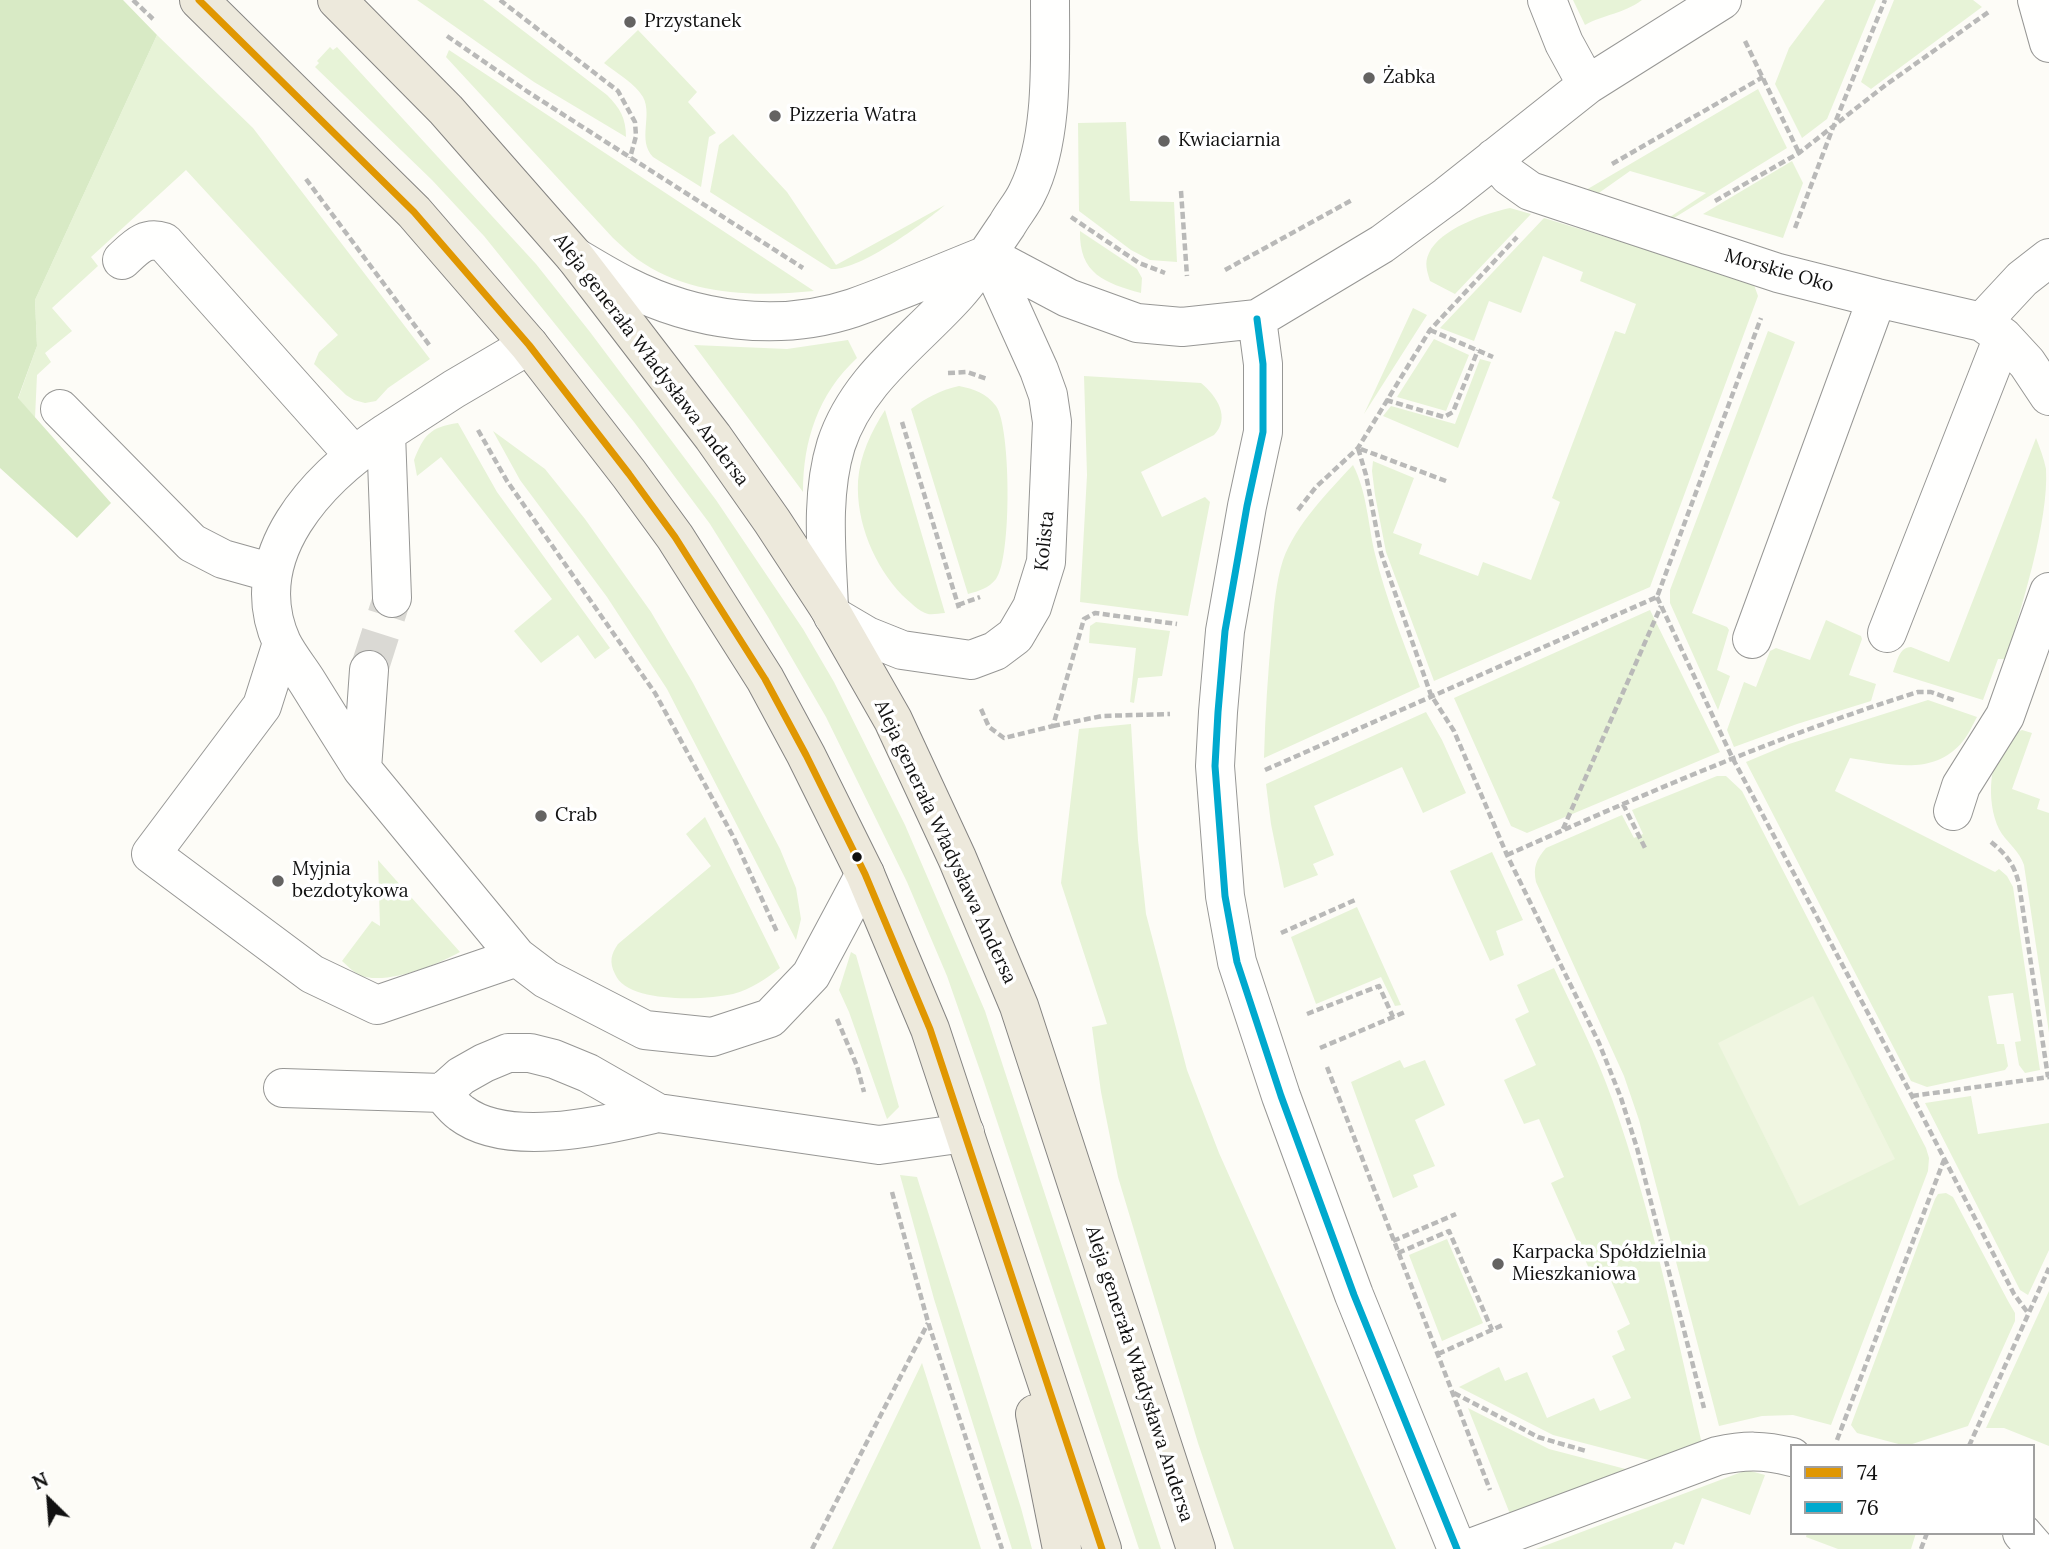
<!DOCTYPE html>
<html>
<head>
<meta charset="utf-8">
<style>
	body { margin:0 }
	#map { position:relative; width:2049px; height:1549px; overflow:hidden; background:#fdfcf7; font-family:Lora,serif }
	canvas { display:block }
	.legend { position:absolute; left:1790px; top:1444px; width:245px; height:91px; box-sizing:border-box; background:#fff; border:2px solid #a0a0a0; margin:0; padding:9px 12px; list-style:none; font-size:21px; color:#111 }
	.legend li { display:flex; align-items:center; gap:14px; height:35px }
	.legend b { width:35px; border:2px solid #a0a0a0 }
	.north { position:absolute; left:14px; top:1465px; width:70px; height:70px; -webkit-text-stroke:5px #fff; paint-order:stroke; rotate:335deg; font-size:19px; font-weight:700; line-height:28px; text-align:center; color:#111 }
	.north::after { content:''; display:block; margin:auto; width:24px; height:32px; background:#111; clip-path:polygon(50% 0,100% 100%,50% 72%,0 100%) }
</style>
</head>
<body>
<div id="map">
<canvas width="2049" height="1549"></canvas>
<ul class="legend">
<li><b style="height:9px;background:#e09702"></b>74</li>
<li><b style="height:9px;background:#00a9ce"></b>76</li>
</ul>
<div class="north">N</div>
</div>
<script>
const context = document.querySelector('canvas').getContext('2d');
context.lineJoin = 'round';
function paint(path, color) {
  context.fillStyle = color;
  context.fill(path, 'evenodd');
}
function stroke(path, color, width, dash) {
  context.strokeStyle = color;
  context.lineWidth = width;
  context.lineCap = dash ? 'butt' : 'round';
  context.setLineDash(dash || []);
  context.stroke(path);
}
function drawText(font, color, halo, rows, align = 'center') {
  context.font = font + ' Lora,serif';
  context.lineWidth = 7;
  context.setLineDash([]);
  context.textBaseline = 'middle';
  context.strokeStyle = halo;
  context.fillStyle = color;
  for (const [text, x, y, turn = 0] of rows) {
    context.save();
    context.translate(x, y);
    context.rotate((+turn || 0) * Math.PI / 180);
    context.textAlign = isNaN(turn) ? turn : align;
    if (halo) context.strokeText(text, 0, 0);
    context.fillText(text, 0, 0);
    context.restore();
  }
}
paint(new Path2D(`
	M 417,0 L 483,0 L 607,95 C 620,108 626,118 626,137 L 534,82 Z
	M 1573,0 L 1642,0 C 1623,14 1605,14 1585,25 Z
	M 1825,0 L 1876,0 L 1827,119 L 1802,138 L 1775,84 L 1789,48 Z
	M 1894,0 L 1973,0 L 1982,7 L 1871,89 L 1861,82 Z
	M 638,30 L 697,92 L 688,102 L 716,133 L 709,137 L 701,187 L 653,157 C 637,140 653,116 643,97 C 635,83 616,73 604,63 Z
	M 157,35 L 253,128 L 430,359 L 388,388 L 376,401 L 365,403 L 354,400 L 346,395 L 314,364 L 319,352 L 338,335 L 186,170 L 91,257 L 98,266 L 52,308 L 72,331 L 45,353 L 51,362 L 37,375 L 35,418 L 18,399 L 37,346 L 35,300 Z
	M 330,47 L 333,50 L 337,47 L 536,264 L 590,332 L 716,500 L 803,629 L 834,682 L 905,825 L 985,1011 L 1161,1549 L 1139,1549 L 984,1082 L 947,976 L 907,882 L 826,717 L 768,617 L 710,524 L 634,422 L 484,236 L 432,180 L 315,67 L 319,63 L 317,61 Z
	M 449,50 L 814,291 C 754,297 689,296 637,259 C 629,253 621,245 613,238 L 446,57 Z
	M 1758,89 L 1787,148 L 1674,218 L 1670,217 L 1706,193 L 1630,171 L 1596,195 L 1586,190 Z
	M 1126,122 L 1130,201 L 1174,202 L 1177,262 L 1150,260 L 1131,250 L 1079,211 L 1078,123 Z
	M 733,134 L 787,192 L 836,265 L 945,205 C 923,224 859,271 831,269 L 710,192 L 719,145 Z
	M 1792,161 L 1803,183 L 1783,238 L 1703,214 Z
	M 1510,208 L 1531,214 L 1455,294 L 1430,281 C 1427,271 1424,263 1429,253 C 1440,229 1486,213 1510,208 Z
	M 1544,218 L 1753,282 L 1758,296 L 1650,587 L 1434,681 L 1386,552 L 1375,495 L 1372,471 L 1373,461 L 1414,478 L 1393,533 L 1422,544 L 1419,554 L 1478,576 L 1483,562 L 1531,580 L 1560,502 L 1552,498 L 1615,331 L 1625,334 L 1636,304 L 1580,281 L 1583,272 L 1543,256 L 1521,313 L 1489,301 L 1474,341 L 1440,328 Z
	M 1080,231 L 1137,269 L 1142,278 L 1141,293 C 1105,283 1079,274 1080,231 Z
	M 1413,308 L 1427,315 L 1364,414 Z
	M 1768,331 L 1795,342 L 1692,613 L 1727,627 L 1729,630 L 1717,670 L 1730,676 L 1718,710 L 1670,603 L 1670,590 Z
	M 1434,339 L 1469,355 L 1446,411 L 1397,397 Z
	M 848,340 L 857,358 C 818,394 803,441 803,492 L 694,345 L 787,349 Z
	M 1480,359 L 1491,362 L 1458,448 L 1383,416 L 1391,406 L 1455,424 Z
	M 1084,376 L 1201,383 C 1217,396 1231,418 1214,435 L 1141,472 L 1162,517 L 1205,497 L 1210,502 L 1188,616 L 1080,602 L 1087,475 Z
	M 959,386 C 974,389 986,393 996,406 C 1011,426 1012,559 996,579 C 989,588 979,591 968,594 L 911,409 C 926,398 940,390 959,386 Z
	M 885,410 L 945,613 C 940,613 933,615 928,614 C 919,612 909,601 902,595 C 874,565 856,523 858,481 C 860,455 871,432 885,410 Z
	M 458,423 L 497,492 L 610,648 L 595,659 L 578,635 L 541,663 L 514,631 L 552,599 L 441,457 L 417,476 L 414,460 C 424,435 430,427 458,423 Z
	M 493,431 L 545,469 L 585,519 L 651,612 L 693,683 L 780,849 L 796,888 L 801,919 L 796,940 L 667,689 L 607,597 L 520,480 Z
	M 2036,438 C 2040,448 2044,459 2046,469 C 2049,521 2021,608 2006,659 L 1998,659 L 1983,700 L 1893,672 C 1897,662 1899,647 1911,647 L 1949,662 Z
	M 1353,465 C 1367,492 1368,524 1375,554 C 1386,599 1404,643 1420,687 L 1264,758 C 1265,715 1268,672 1272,629 C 1274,606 1276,582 1283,560 C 1296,524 1328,492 1353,465 Z
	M 1650,610 L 1720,752 L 1527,833 L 1511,826 L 1454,698 Z
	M 1826,620 L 1861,636 L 1862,639 L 1849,675 L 1876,684 L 1871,701 L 1797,724 L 1734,747 L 1727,730 L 1744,682 L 1756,687 L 1770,651 L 1776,648 L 1810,660 Z
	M 1096,622 L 1170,631 L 1162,676 L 1138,678 L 1134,703 L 1130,702 L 1136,648 L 1089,643 L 1090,626 Z
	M 1928,700 L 1977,717 C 1973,724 1969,734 1963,741 C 1934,777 1890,764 1850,758 L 1835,791 L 1995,872 L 1999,869 L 2007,876 L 2013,887 L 2040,1070 L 2025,1073 L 2019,1065 L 2015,1042 L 2021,1041 L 2013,993 L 1988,996 L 1997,1044 L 2004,1044 L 2008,1066 L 2005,1070 L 1927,1087 L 1911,1081 L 1746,762 L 1789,744 Z
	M 1426,712 L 1442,740 L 1466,793 L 1423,813 L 1402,767 L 1314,806 L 1334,855 L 1313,864 L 1318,875 L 1284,888 L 1271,824 L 1266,784 Z
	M 1131,724 L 1138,840 L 1146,914 L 1187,1070 L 1219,1153 L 1396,1549 L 1234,1549 L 1198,1443 L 1118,1177 L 1101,1092 L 1092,1027 L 1107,1024 L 1061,883 L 1079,729 Z
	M 2022,730 L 2032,733 L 2012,789 L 2040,799 L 2037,809 L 2049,813 L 2049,1033 L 2024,865 C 2019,851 2010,845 2002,834 C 1986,810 1987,760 2008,738 C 2011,735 2018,732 2022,730 Z
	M 1717,776 L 1726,776 L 1742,791 L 1926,1148 L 1929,1158 L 1928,1171 L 1831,1425 L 1793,1415 L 1762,1416 L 1719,1426 L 1639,1120 L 1624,1076 L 1536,882 C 1533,867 1536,860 1546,848 L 1622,815 L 1634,838 L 1643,834 L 1632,810 Z
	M 705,817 L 780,968 C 766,979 751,989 733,994 C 706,1000 627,1004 615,974 C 609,962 611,954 618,944 L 711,866 L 686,834 Z
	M 1492,852 L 1523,920 L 1496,931 L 1504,955 L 1490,961 L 1450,871 Z
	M 378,860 L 460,952 C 437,965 385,986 359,975 C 353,972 347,965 342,961 L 372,921 L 380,926 Z
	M 1357,907 L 1401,1005 L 1395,1006 L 1381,977 L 1316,1004 L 1291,937 Z
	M 851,952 L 856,955 L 899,1107 L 887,1119 L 849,1012 L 839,990 Z
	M 1554,968 C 1574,1011 1596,1054 1612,1099 C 1652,1211 1675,1329 1702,1444 L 1656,1462 L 1553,1435 L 1459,1387 L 1499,1367 L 1505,1381 L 1527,1372 L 1547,1418 L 1594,1398 L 1600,1411 L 1631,1398 L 1612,1356 L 1625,1350 L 1617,1331 L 1630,1324 L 1605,1267 L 1591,1273 L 1551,1183 L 1564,1177 L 1539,1119 L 1524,1124 L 1504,1080 L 1536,1065 L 1515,1019 L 1529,1012 L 1517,985 Z
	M 1400,1060 L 1404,1068 L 1425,1060 L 1445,1105 L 1415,1120 L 1435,1166 L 1413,1175 L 1418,1187 L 1393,1198 L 1351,1082 Z
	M 1971,1096 L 1978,1134 L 2049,1123 L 2049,1250 L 2028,1295 L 2020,1290 L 1925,1103 Z
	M 900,1175 L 917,1177 L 1021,1508 L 1032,1549 L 1012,1549 L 934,1299 Z
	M 1946,1193 L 1953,1197 L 2008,1301 L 2015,1313 L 2015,1321 L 1968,1426 L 1906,1446 L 1857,1433 L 1851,1425 L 1935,1199 L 1938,1194 Z
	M 1447,1239 L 1483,1323 L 1442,1341 L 1409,1255 Z
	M 2049,1291 L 2049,1446 L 2004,1428 L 1986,1428 Z
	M 922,1363 L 981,1549 L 832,1549 Z
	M 1468,1408 L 1549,1449 L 1637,1472 L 1512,1519 Z
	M 1747,1470 L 1765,1475 L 1750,1515 L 1702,1498 L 1684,1545 L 1675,1542 L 1672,1549 L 1536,1549 Z
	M 1807,1533 L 1916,1533 L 1911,1549 L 1838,1549 L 1806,1537 Z`), '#e7f3d7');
paint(new Path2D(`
	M 0,0 L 123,0 L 157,35 L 35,300 L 37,346 L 18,398 L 111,503 L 77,538 L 0,468 Z`), '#d8eac5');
paint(new Path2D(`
	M 1813,996 L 1895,1159 L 1799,1206 L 1718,1043 Z`), '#f0f6e1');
stroke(new Path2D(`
	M 369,670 L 392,598`), '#dad9d4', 38, [38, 19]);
const minor = new Path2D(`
	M 1547,0 L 1564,43 L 1587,85
	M 2037,0 L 2049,43
	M 1494,158 L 1509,176 L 1530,191 L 1778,273 L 1877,298 L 1982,322 L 2003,337 L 2027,363 L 2049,396
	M 987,255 L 1068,298 L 1137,323 L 1182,327 L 1257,319 L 1382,244 L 1447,196 L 1587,85 L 1722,0
	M 575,257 C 592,267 608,277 626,286 C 695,321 778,333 853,308 C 898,292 942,273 987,255
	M 122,260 C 136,247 145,236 164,242 L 353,454
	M 1257,319 L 1263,364 L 1263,432 L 1247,506 L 1225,631 L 1218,712 L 1215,766 L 1225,896 L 1237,962 L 1281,1096 L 1354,1295 L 1457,1549
	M 1982,322 L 2022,279 L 2049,258
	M 60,409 L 192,543 L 223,559 L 273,573
	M 392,598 L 386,433 L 454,389 L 529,345
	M 829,608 C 827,555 820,497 836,445 C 857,380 914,342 957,294 C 976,273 991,248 1007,225 C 1013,214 1022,204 1027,193 C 1054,140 1050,59 1050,0
	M 833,616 L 867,636 L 902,650 L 971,660 L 995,651 L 1015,636 L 1032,607 L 1046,562 L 1052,422 L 1048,395 L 1039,370 L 987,255
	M 1887,633 L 2003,337
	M 1752,639 L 1877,298
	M 282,643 L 262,706 L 151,854 L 312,974 L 377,1005 L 517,957
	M 369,670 L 362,769 L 517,957 L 546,979 L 645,1030 L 712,1037 L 770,1018 L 811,975 L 865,874
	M 362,769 C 344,741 326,712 308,683 C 300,670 289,657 282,643 C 242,555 319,477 386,433
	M 1953,811 L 1961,786 L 2005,716 L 2049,592
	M 283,1088 L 442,1093
	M 658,1113 C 605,1125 508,1149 461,1113 C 454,1108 448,1100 442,1093 L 461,1076 L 484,1063 L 508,1053 L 530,1053 L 554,1059 L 588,1073 L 658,1113 L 879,1145 L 965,1133
	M 2022,1533 L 2036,1549
	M 1468,1549 L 1717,1456 C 1745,1450 1763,1450 1792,1457`);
const major = new Path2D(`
	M 199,0 L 414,212 L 529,345 L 629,474 L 675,537 L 765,679 L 806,755 L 865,874 L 930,1029 L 1102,1549
	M 337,0 L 446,110 L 575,257 L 713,437 L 772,521 L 829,608 L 893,720 L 957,858 L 1019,1006 L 1196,1549
	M 1035,1414 L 1062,1549`);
stroke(minor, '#979795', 40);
stroke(major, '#858482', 40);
stroke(new Path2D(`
	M 133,0 L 153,19
	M 500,0 L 618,91 L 635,122 L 636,136 L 630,158
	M 447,36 L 528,92 L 803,268
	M 1745,41 L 1799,153
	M 1612,164 L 1763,77
	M 306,179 L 430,346
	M 1181,191 L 1187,276
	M 1715,201 L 1799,153 L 1887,84 L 1990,11
	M 1071,217 L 1139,263 L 1165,273
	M 1795,228 L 1832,130 L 1885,0
	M 1225,270 L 1352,200
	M 1430,330 L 1493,357
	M 948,373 L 967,372 L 987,379
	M 1386,400 L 1444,417 L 1453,412 L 1478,350
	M 902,422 L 959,608
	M 478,430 L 507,481 L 655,693 L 734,838 L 777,932
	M 1446,481 L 1358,448 L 1366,475 L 1381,553 L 1431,695 L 1454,731 L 1507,855 L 1599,1043 L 1621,1098 L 1637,1148 L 1704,1408
	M 1298,510 L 1316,487 L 1358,448 L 1430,330 L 1517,237
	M 1657,597 L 1732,757 L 1912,1096 L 2014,1294 L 2028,1313
	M 958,605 L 980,597
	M 981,709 L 989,727 L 1004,738 L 1053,726 L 1084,619 L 1095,613 L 1177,624
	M 1053,726 L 1102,716 L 1170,714
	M 1265,770 L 1657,597 L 1761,318
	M 1623,804 L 1645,848
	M 1563,829 L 1661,606
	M 1991,842 C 2007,855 2014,864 2019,884 L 2048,1077
	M 1507,855 C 1642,795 1777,736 1918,692 L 1931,692 L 1956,701
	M 1281,933 L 1355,900
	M 1307,1014 L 1379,986 L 1393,1017
	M 837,1019 L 857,1066 L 864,1092
	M 1320,1048 L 1405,1012
	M 1327,1067 L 1490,1490
	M 1912,1096 L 2049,1077
	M 892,1192 L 928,1322 L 1002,1549
	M 1393,1241 L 1456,1214
	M 1398,1253 L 1449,1231 L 1492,1330
	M 1438,1354 L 1505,1324
	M 1454,1393 L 1538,1437 L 1586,1451
	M 1837,1440 L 1944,1160
	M 1969,1446 L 2049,1268
	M 1798,1534 L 1798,1533
	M 812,1549 L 928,1323
	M 1921,1549 L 1927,1533`), '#b9b9b8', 4.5, [7, 3.5]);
stroke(minor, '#fffffe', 38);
stroke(major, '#ede9dc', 38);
stroke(new Path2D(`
	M 199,0 L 414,212 L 529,345 L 629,474 L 675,537 L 765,679 L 806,755 L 865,874 L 930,1029 L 1102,1549`), '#e09702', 7);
stroke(new Path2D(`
	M 1257,319 L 1263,364 L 1263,432 L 1247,506 L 1225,631 L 1218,712 L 1215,766 L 1225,896 L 1237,962 L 1281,1096 L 1354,1295 L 1457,1549`), '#00a9ce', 7);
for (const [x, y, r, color] of [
	[630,22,7,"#646362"],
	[1369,78,7,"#646362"],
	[775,116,7,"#646362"],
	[1164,141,7,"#646362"],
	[541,816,7,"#646362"],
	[857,857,6,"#111"],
	[278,881,7,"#646362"],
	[1498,1264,7,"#646362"]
]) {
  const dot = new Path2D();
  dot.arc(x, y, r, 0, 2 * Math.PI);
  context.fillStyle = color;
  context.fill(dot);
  stroke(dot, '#fff', 2.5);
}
drawText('19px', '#111', '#fff', [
	["Przystanek",644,22],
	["Żabka",1383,78],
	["Pizzeria Watra",789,116],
	["Kwiaciarnia",1178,141],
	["Crab",555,816],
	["Myjnia",292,870],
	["bezdotykowa",292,892],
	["Karpacka Spółdzielnia",1512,1253],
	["Mieszkaniowa",1512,1275]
], 'left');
drawText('19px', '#111', '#fff', [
	["Morskie Oko",1779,271,16],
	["Aleja generała Władysława Andersa",651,360,53],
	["Kolista",1045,541,-84],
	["Aleja generała Władysława Andersa",945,842,65],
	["Aleja generała Władysława Andersa",1139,1374,72]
]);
</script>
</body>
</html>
